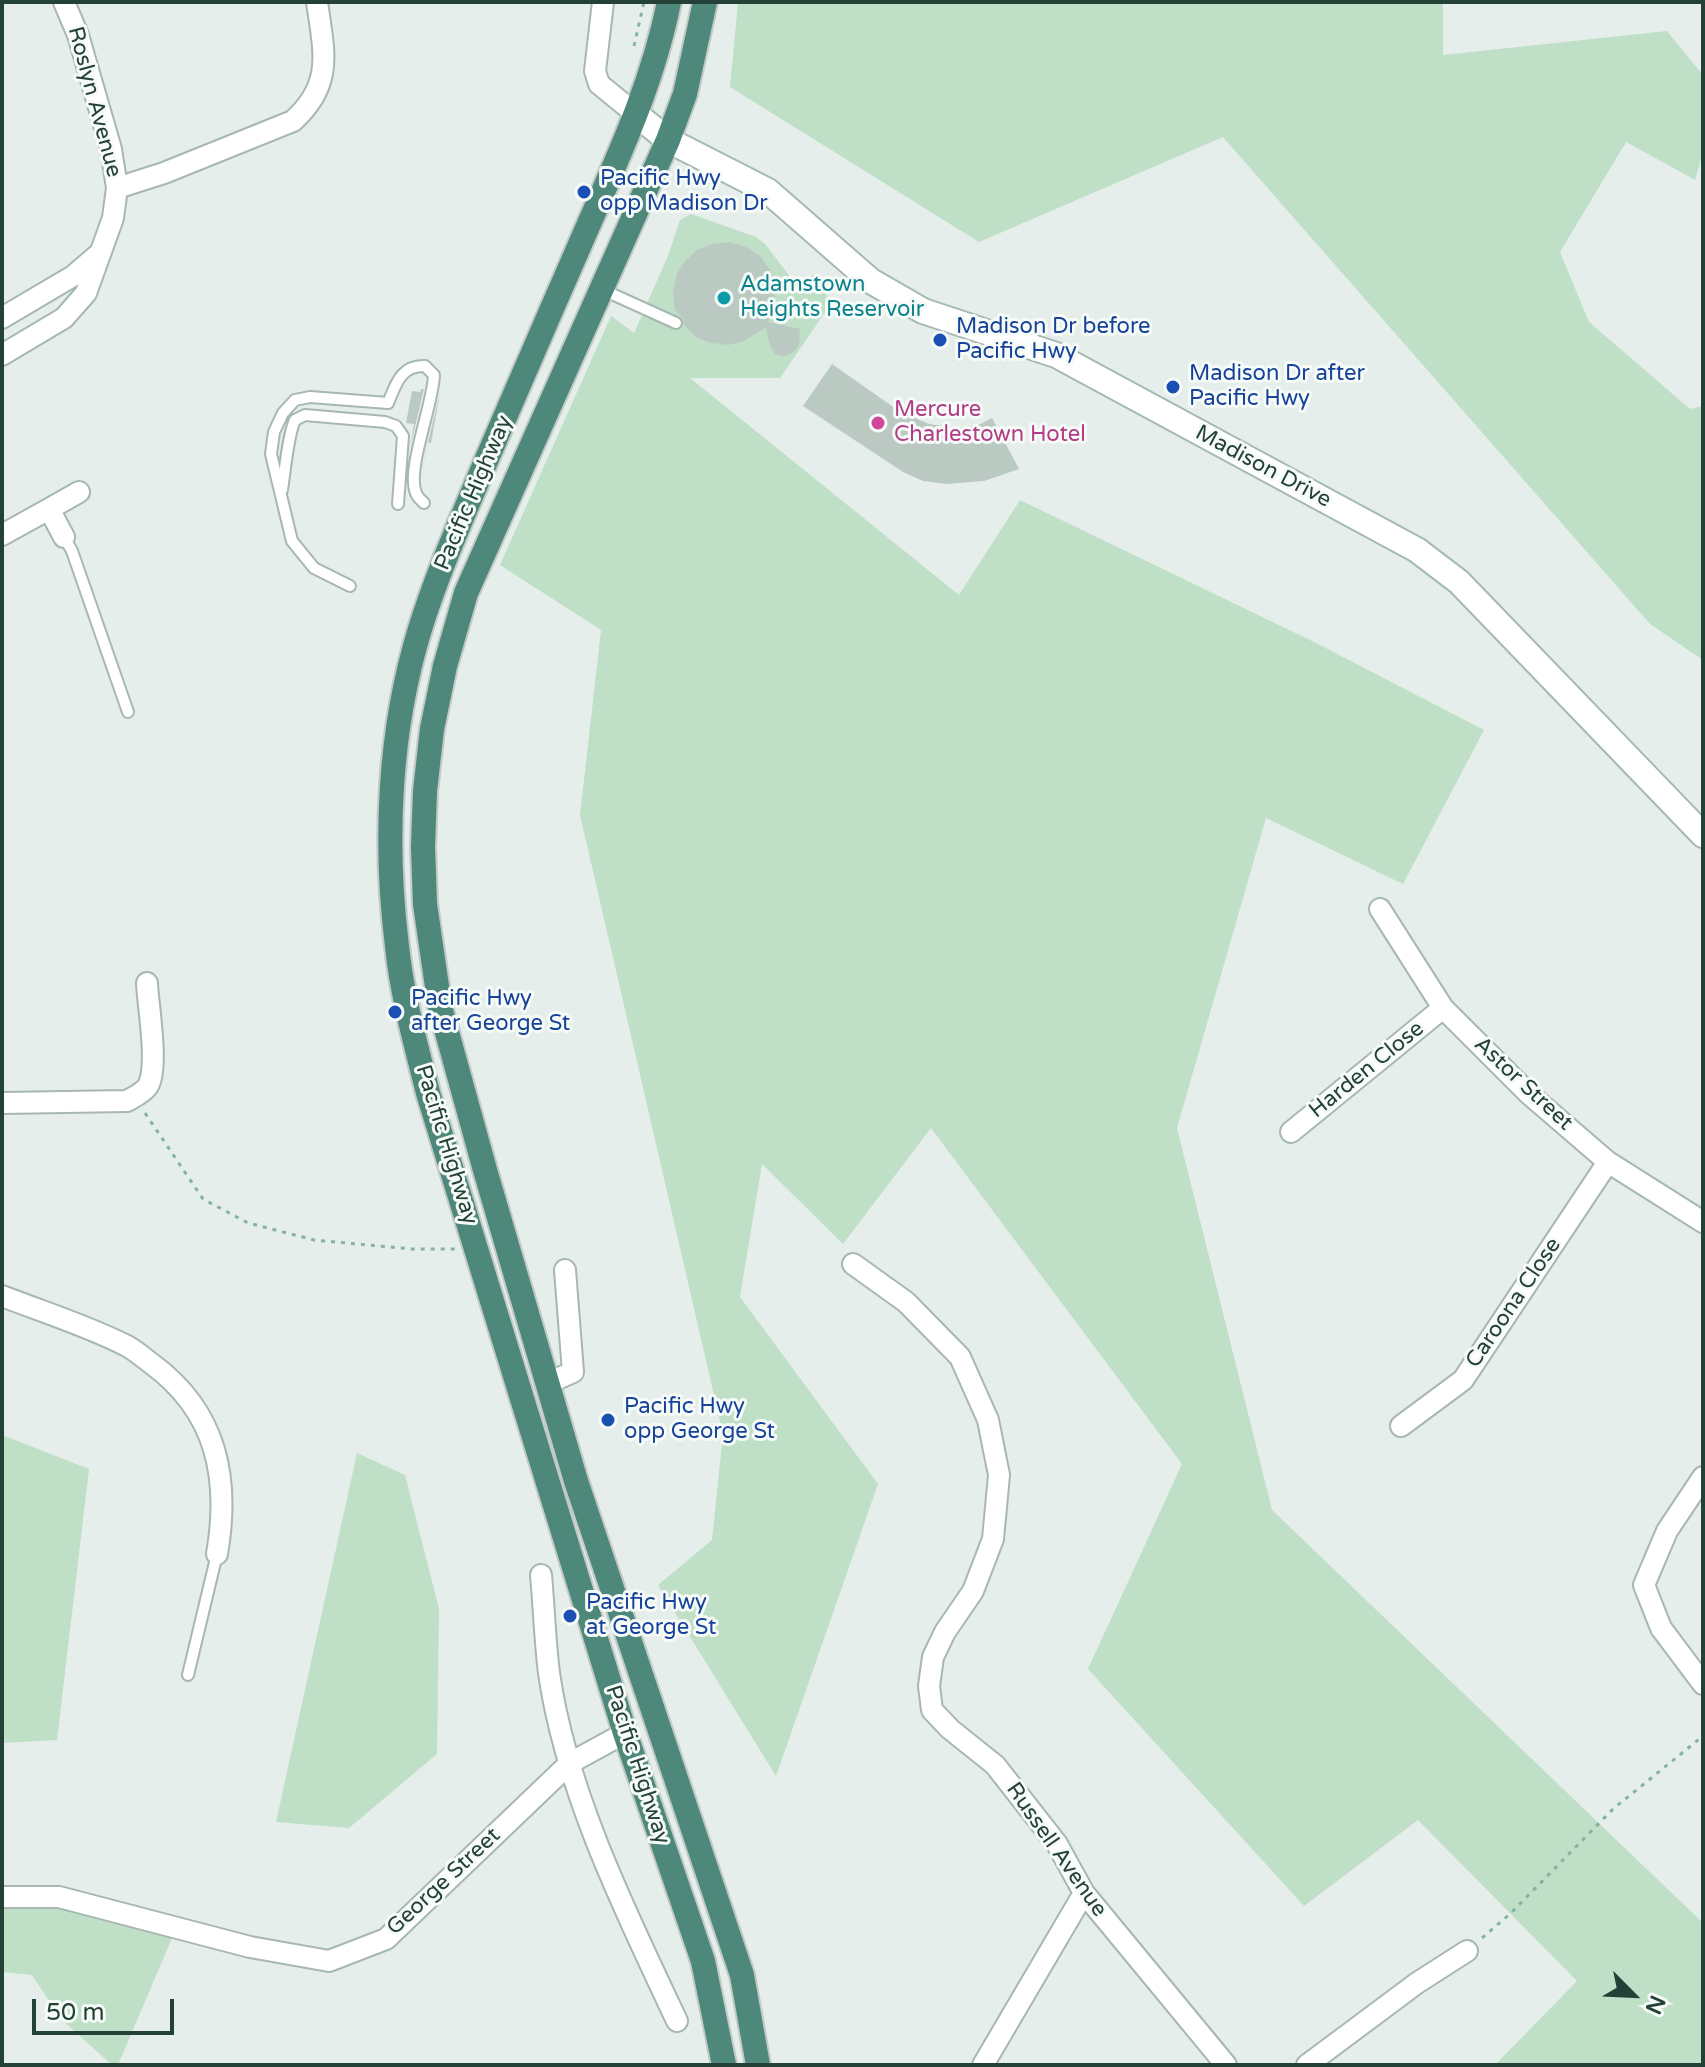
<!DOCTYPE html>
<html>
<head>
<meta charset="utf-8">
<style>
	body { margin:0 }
	#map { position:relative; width:1705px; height:2067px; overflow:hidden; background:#e5eeea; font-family:"Varela Round",sans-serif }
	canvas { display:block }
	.frame { position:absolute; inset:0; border:4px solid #244138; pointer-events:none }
	.north { position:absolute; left:1593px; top:1955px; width:80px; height:80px; -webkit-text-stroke:6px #f6fbf8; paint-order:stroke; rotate:114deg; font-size:22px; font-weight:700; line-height:32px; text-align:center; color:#244138 }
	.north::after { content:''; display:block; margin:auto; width:28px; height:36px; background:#244138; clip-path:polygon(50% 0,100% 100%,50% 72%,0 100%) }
	.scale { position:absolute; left:32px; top:1999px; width:142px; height:36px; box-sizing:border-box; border:4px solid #244138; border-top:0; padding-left:10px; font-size:24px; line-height:28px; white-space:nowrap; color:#244138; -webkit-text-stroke:6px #f6fbf8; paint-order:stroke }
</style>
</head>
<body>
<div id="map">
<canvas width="1705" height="2067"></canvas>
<div class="frame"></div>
<div class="north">N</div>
<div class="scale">50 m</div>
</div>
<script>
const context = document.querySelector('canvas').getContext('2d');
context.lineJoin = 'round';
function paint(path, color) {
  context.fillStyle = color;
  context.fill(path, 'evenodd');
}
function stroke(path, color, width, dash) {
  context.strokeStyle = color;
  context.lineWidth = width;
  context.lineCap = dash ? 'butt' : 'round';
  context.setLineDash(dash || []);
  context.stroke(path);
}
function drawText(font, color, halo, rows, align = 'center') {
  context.font = font + ' "Varela Round",sans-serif';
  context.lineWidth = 6;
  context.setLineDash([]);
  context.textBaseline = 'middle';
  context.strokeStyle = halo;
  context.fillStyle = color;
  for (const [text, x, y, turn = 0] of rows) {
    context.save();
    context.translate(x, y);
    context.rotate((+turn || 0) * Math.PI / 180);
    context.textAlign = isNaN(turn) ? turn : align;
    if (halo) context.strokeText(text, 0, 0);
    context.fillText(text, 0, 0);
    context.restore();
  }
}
paint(new Path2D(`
	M 738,2 L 1443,2 L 1443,55 L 1667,31 L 1703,75 L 1703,152 L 1695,180 L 1626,142 L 1560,252 L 1589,322 L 1690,409 L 1703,406 L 1703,660 L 1650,624 L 1223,137 L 979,242 L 730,87 Z
	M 691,214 L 756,237 L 765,244 L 795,283 L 818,273 L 830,305 L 780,378 L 690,378 L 959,595 L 1020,500 L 1316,643 L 1484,730 L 1403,884 L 1266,818 L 1177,1128 L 1272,1510 L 1703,1923 L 1703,2065 L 1495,2065 L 1577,1981 L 1418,1820 L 1304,1906 L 1088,1669 L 1182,1464 L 931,1128 L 843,1244 L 762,1164 L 740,1297 L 878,1484 L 776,1776 L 658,1585 L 712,1540 L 723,1434 L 580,815 L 601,630 L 500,565 L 611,316 L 634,333 L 668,256 L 680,220 Z
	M 2,1435 L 89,1469 L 57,1740 L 2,1743 Z
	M 357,1453 L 405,1475 L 439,1609 L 437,1754 L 349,1828 L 276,1822 Z
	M 60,1902 L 172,1938 L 118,2065 L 112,2065 L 61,2019 L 32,1975 L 2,1972 L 2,1906 Z`), '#bfdfc7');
paint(new Path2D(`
	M 729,242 L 746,247 L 760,256 L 770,270 L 775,286 L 775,303 L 768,322 L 800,329 L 799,345 L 793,353 L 784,356 L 775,354 L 770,346 L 766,327 L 744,341 L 728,345 L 711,343 L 696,337 L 684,325 L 683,319 L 675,310 L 673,293 L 676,276 L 684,262 L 697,250 L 712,244 Z
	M 832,364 L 899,411 L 929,424 L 958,428 L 981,424 L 992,418 L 1019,469 L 984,481 L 947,484 L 923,481 L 903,472 L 803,406 Z
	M 421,389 L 424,389 L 410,448 L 414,424 L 406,423 L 412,391 L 420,392 Z
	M 440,392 L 431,443 L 428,443 L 422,470 L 425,455 Z`), '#bbc9c3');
const service = new Path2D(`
	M 601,289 L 676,323
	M 282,490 C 285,471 288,434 295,420 L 305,415 L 385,422 L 396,426 L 403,436 L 398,504
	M 64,537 L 72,551 L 128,712
	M 350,586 L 314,568 L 292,541 L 271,454 L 274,432 L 283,413 L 295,400 L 310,397 L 388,403 C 396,384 401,365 425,366 L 434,375 C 433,405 406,470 416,493 C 417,497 421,500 424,503
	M 188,1675 L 217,1554`);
const minor = new Path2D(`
	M 603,2 L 595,71 L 599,84 L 637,115
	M 117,188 L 164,173 L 293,121 C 334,84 324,52 317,2
	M 2,318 L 73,276 L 101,252
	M 2,355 L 64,318 L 86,293 L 113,218 L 117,188 L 111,149 L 78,35 L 64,2
	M 49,509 L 79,492
	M 2,535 L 49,509 L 64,537
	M 1380,909 L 1443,1008 L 1529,1094 L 1608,1162 L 1703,1222
	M 2,1103 L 127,1101 C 134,1097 143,1093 148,1086 C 159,1066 148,1007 147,983
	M 1291,1132 L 1443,1008
	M 853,1264 L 906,1302 L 960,1357 L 988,1420 L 999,1475 L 993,1539 L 973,1591 L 945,1632 L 933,1657 L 929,1686 L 932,1710 L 950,1729 L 995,1765 L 1057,1844 L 1084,1893 L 1226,2065
	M 2,1296 C 43,1312 88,1326 127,1346 C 136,1351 144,1358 152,1364 C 217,1412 230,1478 217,1554
	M 548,1383 L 573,1372 L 565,1270
	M 1401,1426 L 1463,1380 L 1608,1162
	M 1703,1477 L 1667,1531 L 1644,1585 L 1661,1628 L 1703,1684
	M 541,1575 C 544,1608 545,1641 549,1673 C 566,1792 626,1913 677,2021
	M 2,1897 L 59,1897 L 250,1947 L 329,1961 L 386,1939 L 570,1763 L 625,1733
	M 983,2065 L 1084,1893
	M 1307,2065 L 1417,1983 L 1467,1951`);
const secondary = new Path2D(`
	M 637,115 L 668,140 L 768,191 L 871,281 L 923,311 L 1056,355 L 1417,550 L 1459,582 L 1703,835`);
const trunk = new Path2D(`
	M 669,2 C 651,92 611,172 575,256 C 545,324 516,392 486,461 C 463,516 438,571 420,629 C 389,730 384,841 397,946 C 402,996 416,1045 428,1093 L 625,1733 L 703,1961 L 724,2065
	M 705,2 L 685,94 L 668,140 L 466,593 L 445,666 L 432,729 L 425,791 L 423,847 L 425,904 L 440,1007 L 485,1170 L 576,1481 L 742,1975 L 758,2065`);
stroke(service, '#a7b7b1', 14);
stroke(minor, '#a7b7b1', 24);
stroke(secondary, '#a4bab2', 28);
stroke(trunk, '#c2cac7', 28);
stroke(new Path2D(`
	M 634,46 L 644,2
	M 145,1113 L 203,1199 L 248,1223 L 314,1240 L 412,1249 L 455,1249
	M 1482,1938 L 1510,1914 L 1613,1809 L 1703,1736`), '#86b2a3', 3, [4, 6]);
stroke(service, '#fff', 10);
stroke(minor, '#fff', 20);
stroke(secondary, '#fff', 24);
stroke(trunk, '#4d887a', 24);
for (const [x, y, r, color] of [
	[584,192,8,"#1a4fb4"],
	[724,298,8,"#0f9aa8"],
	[940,340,8,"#1a4fb4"],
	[1173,387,8,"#1a4fb4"],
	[878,423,8,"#d1479c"],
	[395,1012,8,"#1a4fb4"],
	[608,1420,8,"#1a4fb4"],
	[570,1616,8,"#1a4fb4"]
]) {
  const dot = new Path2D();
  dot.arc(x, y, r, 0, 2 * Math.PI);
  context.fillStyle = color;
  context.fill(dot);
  stroke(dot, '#f6fbf8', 3);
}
drawText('22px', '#244138', '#f6fbf8', [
	["Roslyn Avenue",94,102,75],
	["Madison Drive",1263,467,28],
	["Pacific Highway",474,493,-67],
	["Harden Close",1367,1070,-39],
	["Astor Street",1523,1084,43],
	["Pacific Highway",446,1145,73],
	["Caroona Close",1514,1303,-56],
	["Pacific Highway",637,1765,72],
	["Russell Avenue",1056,1850,55],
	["George Street",444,1882,-43]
]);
drawText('22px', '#164399', '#f6fbf8', [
	["Pacific Hwy",600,179],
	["opp Madison Dr",600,204],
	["Madison Dr before",956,327],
	["Pacific Hwy",956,352],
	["Madison Dr after",1189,374],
	["Pacific Hwy",1189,399],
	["Pacific Hwy",411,999],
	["after George St",411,1024],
	["Pacific Hwy",624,1407],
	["opp George St",624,1432],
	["Pacific Hwy",586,1603],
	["at George St",586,1628]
], 'left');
drawText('22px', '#0d838f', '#f6fbf8', [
	["Adamstown",740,285],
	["Heights Reservoir",740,310]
], 'left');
drawText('22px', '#b23c85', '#f6fbf8', [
	["Mercure",894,410],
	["Charlestown Hotel",894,435]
], 'left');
</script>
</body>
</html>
